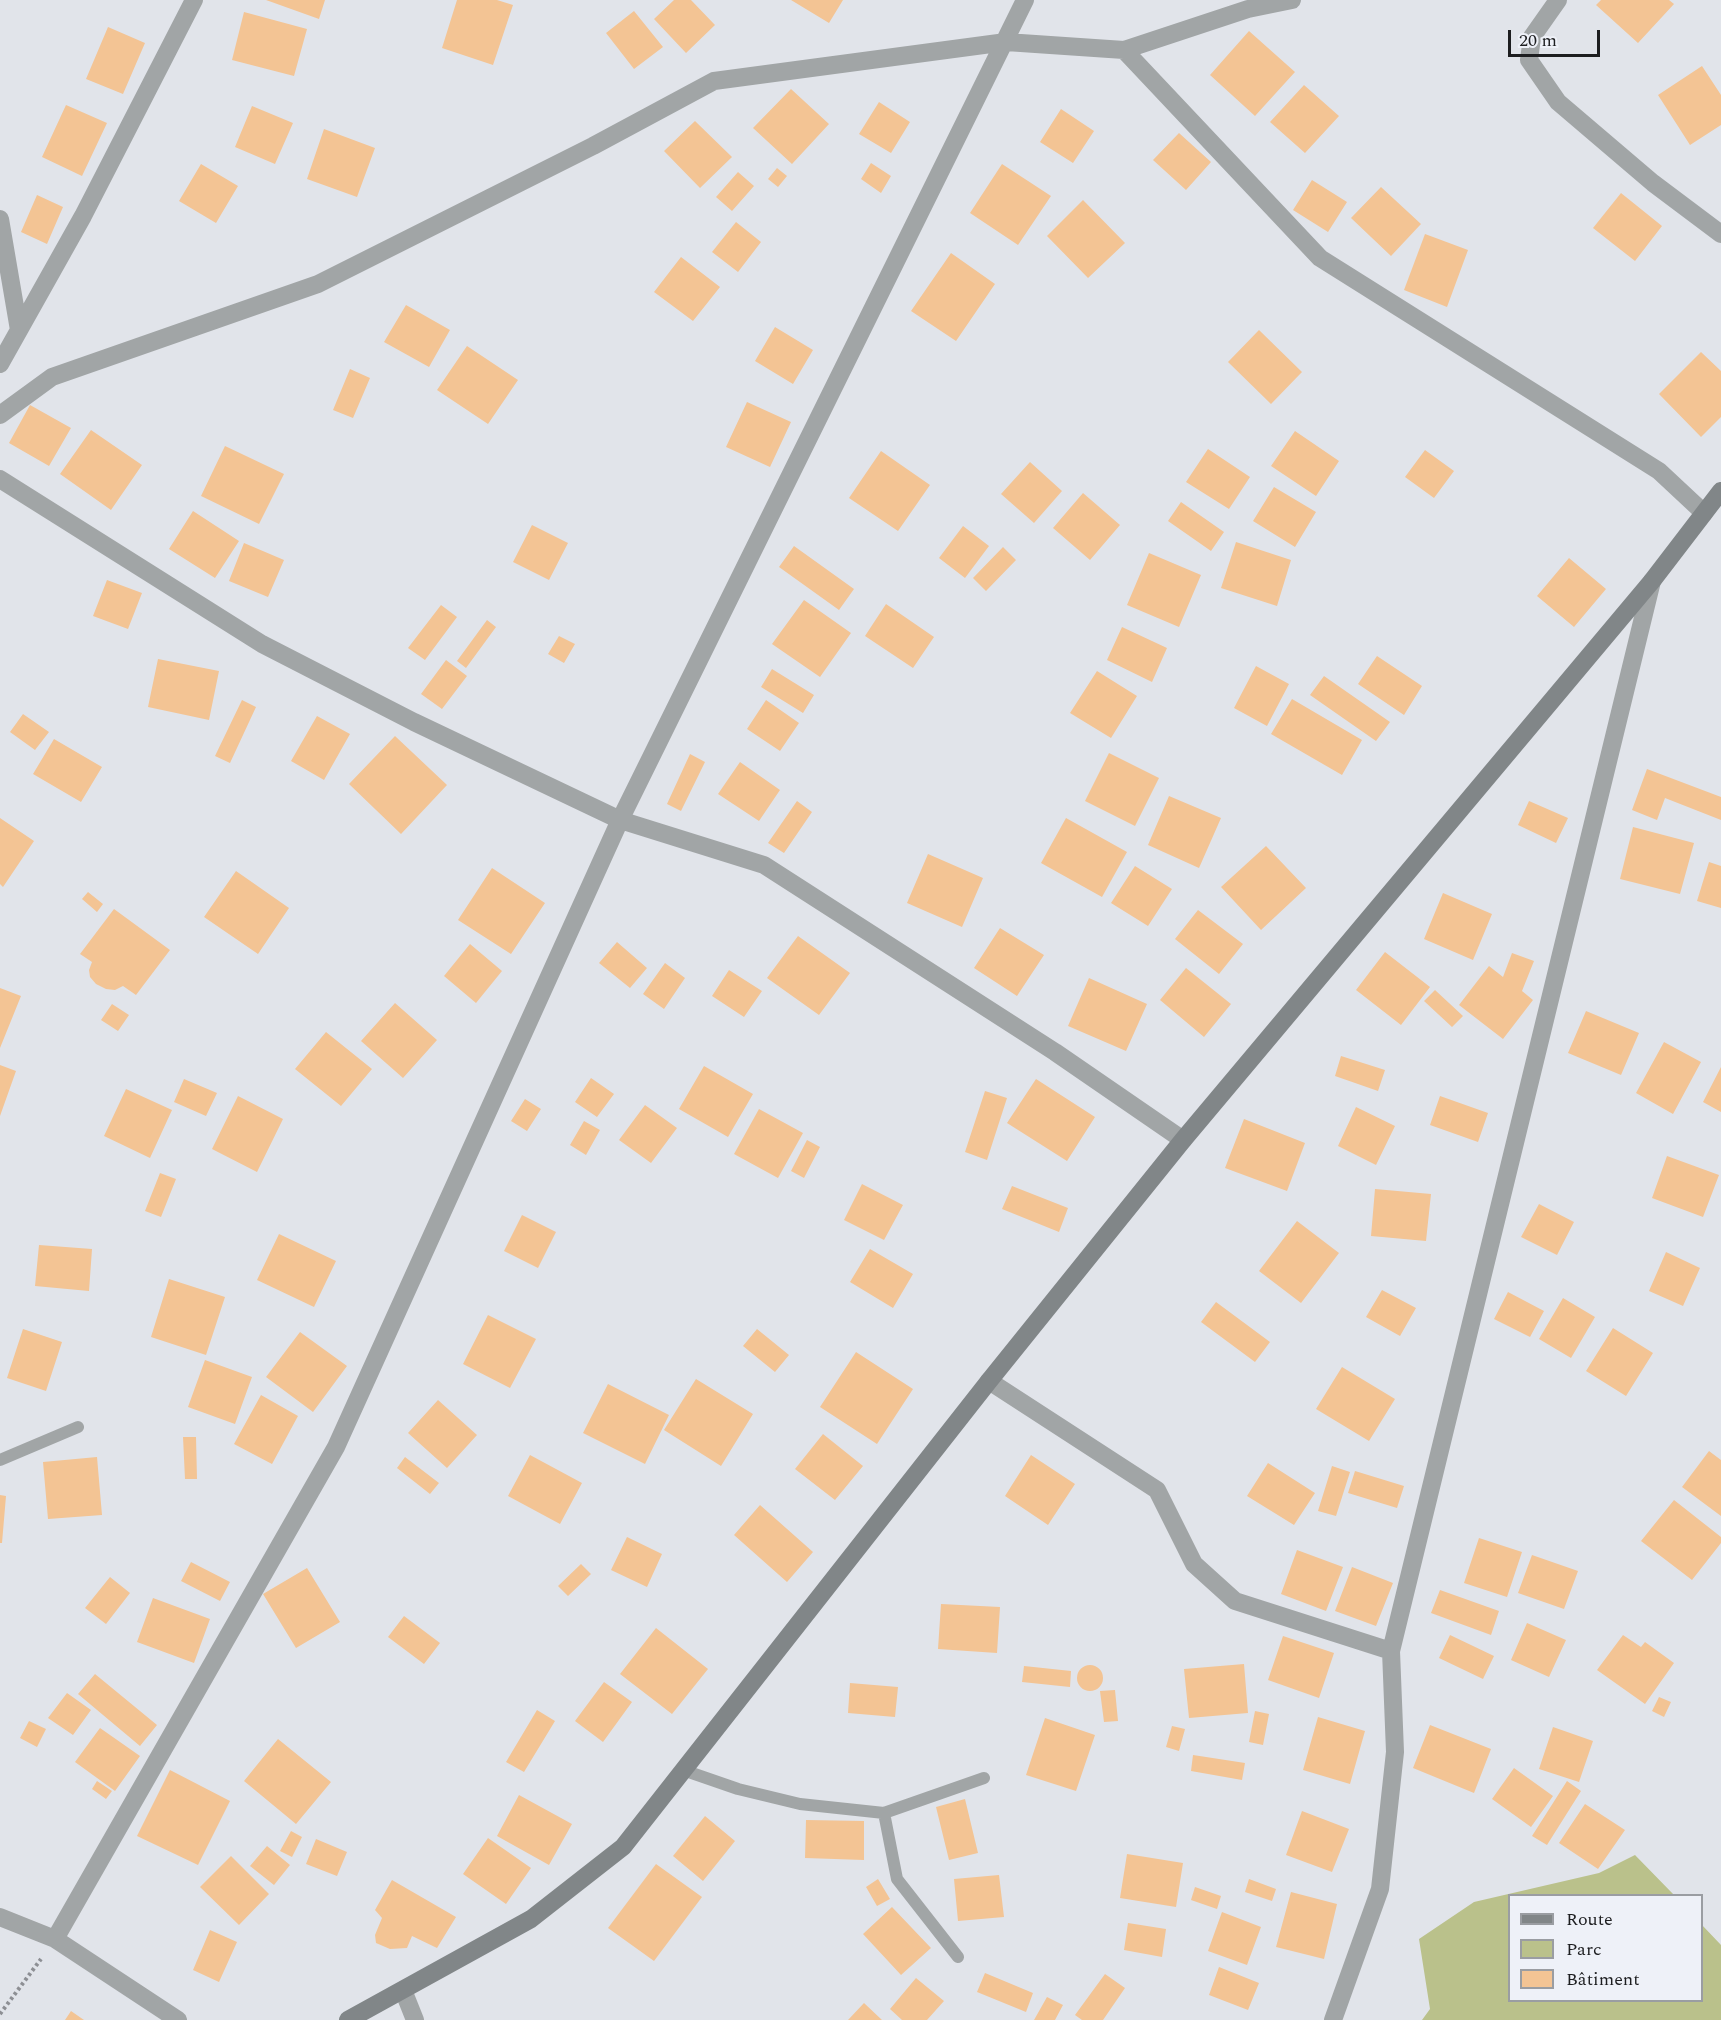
<!DOCTYPE html>
<html>
<head>
<meta charset="utf-8">
<style>
	body { margin:0 }
	#map { position:relative; width:1721px; height:2020px; overflow:hidden; background:#e1e4ea; font-family:Spectral,serif }
	canvas { display:block }
	.legend { position:absolute; left:1508px; top:1894px; width:195px; height:108px; box-sizing:border-box; background:#eef1f8; border:2px solid #9a9da2; margin:0; padding:8px 10px; list-style:none; font-size:18px; color:#1d1e20 }
	.legend li { display:flex; align-items:center; gap:12px; height:30px }
	.legend b { width:30px; border:2px solid #9a9da2 }
	.scale { position:absolute; left:1508px; top:30px; width:92px; height:27px; box-sizing:border-box; border:3px solid #1d1e20; border-top:0; padding-left:8px; font-size:18px; line-height:21px; white-space:nowrap; color:#1d1e20; -webkit-text-stroke:4px #eef1f8; paint-order:stroke }
</style>
</head>
<body>
<div id="map">
<canvas width="1721" height="2020"></canvas>
<ul class="legend">
<li><b style="height:8px;background:#818688"></b>Route</li>
<li><b style="height:16px;background:#bac18b"></b>Parc</li>
<li><b style="height:16px;background:#f3c494"></b>Bâtiment</li>
</ul>
<div class="scale">20 m</div>
</div>
<script>
const context = document.querySelector('canvas').getContext('2d');
context.lineJoin = 'round';
function paint(path, color) {
  context.fillStyle = color;
  context.fill(path, 'evenodd');
}
function stroke(path, color, width, dash) {
  context.strokeStyle = color;
  context.lineWidth = width;
  context.lineCap = dash ? 'butt' : 'round';
  context.setLineDash(dash || []);
  context.stroke(path);
}
paint(new Path2D(`
	M 1635,1855 L 1674,1895 L 1510,1896 L 1510,2000 L 1702,2000 L 1702,1925 L 1721,1945 L 1721,2020 L 1422,2020 L 1430,2009 L 1419,1939 L 1474,1902 L 1599,1873 Z`), '#bac18b');
paint(new Path2D(`
	M 266,0 L 325,0 L 319,19 Z
	M 457,0 L 497,0 L 513,5 L 493,65 L 442,48 Z
	M 674,0 L 691,0 L 715,25 L 686,53 L 654,19 Z
	M 791,0 L 843,0 L 829,23 Z
	M 1601,0 L 1669,0 L 1674,4 L 1638,43 L 1596,5 Z
	M 634,11 L 663,47 L 634,69 L 606,33 Z
	M 244,12 L 307,29 L 294,76 L 232,60 Z
	M 108,27 L 145,43 L 123,94 L 86,79 Z
	M 1249,31 L 1295,72 L 1255,116 L 1210,75 Z
	M 1702,66 L 1721,95 L 1721,125 L 1690,145 L 1658,95 Z
	M 1304,85 L 1339,116 L 1305,153 L 1270,122 Z
	M 791,89 L 829,124 L 792,164 L 753,128 Z
	M 879,102 L 910,122 L 891,153 L 859,134 Z
	M 66,105 L 107,123 L 82,176 L 42,157 Z
	M 252,106 L 293,123 L 275,164 L 235,147 Z
	M 1061,109 L 1094,131 L 1073,163 L 1040,142 Z
	M 695,121 L 732,157 L 700,188 L 664,151 Z
	M 324,129 L 375,148 L 357,197 L 307,179 Z
	M 1179,133 L 1211,162 L 1186,190 L 1153,160 Z
	M 871,163 L 891,176 L 881,193 L 861,179 Z
	M 201,164 L 238,186 L 216,223 L 179,201 Z
	M 1002,164 L 1051,196 L 1018,245 L 970,213 Z
	M 777,168 L 787,176 L 778,187 L 768,179 Z
	M 738,172 L 754,186 L 732,211 L 716,197 Z
	M 1312,180 L 1347,202 L 1328,232 L 1293,210 Z
	M 1381,187 L 1421,224 L 1391,256 L 1351,218 Z
	M 1621,193 L 1662,226 L 1635,261 L 1593,228 Z
	M 37,195 L 63,207 L 47,244 L 21,232 Z
	M 1083,200 L 1125,243 L 1088,278 L 1047,236 Z
	M 736,222 L 761,242 L 738,272 L 712,252 Z
	M 1425,234 L 1468,250 L 1447,307 L 1404,290 Z
	M 951,253 L 995,284 L 956,341 L 911,311 Z
	M 681,257 L 720,287 L 693,321 L 654,292 Z
	M 406,305 L 450,330 L 429,367 L 384,342 Z
	M 775,327 L 813,350 L 793,384 L 755,361 Z
	M 1259,330 L 1302,372 L 1271,404 L 1228,362 Z
	M 467,346 L 518,380 L 488,424 L 437,390 Z
	M 1701,352 L 1721,371 L 1721,417 L 1701,437 L 1659,394 Z
	M 350,369 L 370,378 L 353,418 L 333,410 Z
	M 747,402 L 791,422 L 770,467 L 726,447 Z
	M 30,405 L 71,428 L 49,466 L 9,443 Z
	M 91,430 L 142,465 L 111,510 L 60,474 Z
	M 1295,431 L 1339,461 L 1316,496 L 1271,466 Z
	M 225,446 L 284,474 L 259,524 L 201,496 Z
	M 1208,449 L 1250,477 L 1229,509 L 1186,482 Z
	M 1425,450 L 1454,471 L 1434,498 L 1405,477 Z
	M 881,451 L 930,485 L 898,531 L 849,498 Z
	M 1030,462 L 1062,491 L 1034,523 L 1001,494 Z
	M 1274,487 L 1316,512 L 1295,547 L 1253,521 Z
	M 1083,493 L 1120,525 L 1090,560 L 1053,528 Z
	M 1181,502 L 1224,532 L 1211,551 L 1168,521 Z
	M 193,511 L 239,541 L 215,578 L 169,549 Z
	M 532,525 L 568,543 L 549,580 L 513,562 Z
	M 963,526 L 989,546 L 965,578 L 939,558 Z
	M 1236,542 L 1291,560 L 1277,606 L 1221,588 Z
	M 244,543 L 284,560 L 268,597 L 229,581 Z
	M 794,546 L 854,589 L 839,610 L 779,567 Z
	M 1003,547 L 1016,560 L 986,591 L 973,578 Z
	M 1149,553 L 1201,575 L 1179,627 L 1127,605 Z
	M 1569,558 L 1606,589 L 1574,627 L 1537,596 Z
	M 107,580 L 142,593 L 128,629 L 93,616 Z
	M 804,600 L 851,633 L 820,677 L 772,644 Z
	M 886,604 L 934,637 L 913,668 L 865,636 Z
	M 441,605 L 457,617 L 425,660 L 408,648 Z
	M 487,620 L 496,627 L 466,668 L 457,661 Z
	M 1122,627 L 1167,648 L 1152,682 L 1107,660 Z
	M 559,636 L 575,644 L 564,663 L 548,654 Z
	M 1377,656 L 1422,686 L 1404,715 L 1358,684 Z
	M 158,659 L 219,671 L 209,720 L 148,707 Z
	M 446,660 L 467,676 L 442,709 L 421,694 Z
	M 1256,666 L 1289,684 L 1267,726 L 1234,708 Z
	M 772,669 L 814,695 L 803,713 L 761,687 Z
	M 1097,671 L 1137,696 L 1111,738 L 1070,713 Z
	M 1324,676 L 1390,722 L 1376,741 L 1310,695 Z
	M 1292,699 L 1362,740 L 1342,775 L 1271,734 Z
	M 242,700 L 256,707 L 230,763 L 215,756 Z
	M 766,700 L 799,723 L 780,751 L 747,729 Z
	M 23,714 L 49,732 L 35,750 L 10,732 Z
	M 317,716 L 350,734 L 324,780 L 291,761 Z
	M 395,736 L 447,785 L 401,834 L 349,784 Z
	M 54,739 L 102,767 L 81,802 L 33,774 Z
	M 1109,753 L 1159,778 L 1135,826 L 1085,801 Z
	M 690,754 L 705,762 L 681,811 L 667,804 Z
	M 740,762 L 780,790 L 759,821 L 718,794 Z
	M 1647,769 L 1721,797 L 1721,820 L 1665,798 L 1657,820 L 1632,810 Z
	M 1169,796 L 1221,818 L 1199,868 L 1148,845 Z
	M 797,801 L 812,812 L 784,853 L 768,843 Z
	M 1529,801 L 1568,818 L 1556,843 L 1518,825 Z
	M 0,818 L 34,841 L 3,887 L 0,884 Z
	M 1066,818 L 1127,852 L 1102,897 L 1041,863 Z
	M 1633,827 L 1694,843 L 1680,894 L 1620,879 Z
	M 1266,846 L 1306,888 L 1261,930 L 1221,887 Z
	M 928,854 L 983,878 L 962,927 L 907,903 Z
	M 1709,862 L 1721,866 L 1721,908 L 1697,901 Z
	M 1135,866 L 1172,889 L 1148,926 L 1111,903 Z
	M 492,868 L 545,903 L 511,954 L 458,920 Z
	M 236,871 L 289,908 L 258,954 L 204,917 Z
	M 88,892 L 103,904 L 97,912 L 82,899 Z
	M 1443,893 L 1492,914 L 1473,960 L 1424,939 Z
	M 114,909 L 170,950 L 136,995 L 123,986 L 115,990 L 106,989 L 96,984 L 90,977 L 89,970 L 92,962 L 80,954 Z
	M 1198,910 L 1243,944 L 1219,974 L 1175,939 Z
	M 1000,928 L 1044,955 L 1017,996 L 974,968 Z
	M 798,936 L 850,973 L 819,1015 L 767,978 Z
	M 617,942 L 647,968 L 630,988 L 599,963 Z
	M 470,944 L 502,971 L 476,1003 L 444,976 Z
	M 1385,952 L 1430,987 L 1401,1025 L 1356,990 Z
	M 1512,953 L 1534,961 L 1522,991 L 1533,1000 L 1503,1039 L 1459,1005 L 1489,966 L 1503,977 Z
	M 665,963 L 685,978 L 664,1009 L 643,994 Z
	M 1186,968 L 1231,1004 L 1204,1037 L 1160,1000 Z
	M 729,970 L 762,991 L 744,1017 L 712,996 Z
	M 1089,978 L 1147,1004 L 1126,1051 L 1068,1026 Z
	M 0,988 L 21,996 L 0,1048 Z
	M 1435,990 L 1463,1016 L 1452,1027 L 1424,1001 Z
	M 395,1003 L 437,1040 L 403,1078 L 361,1041 Z
	M 112,1004 L 129,1015 L 118,1031 L 101,1020 Z
	M 1586,1011 L 1639,1033 L 1621,1075 L 1568,1053 Z
	M 326,1032 L 372,1069 L 341,1106 L 295,1069 Z
	M 1664,1042 L 1701,1062 L 1673,1114 L 1636,1093 Z
	M 1341,1056 L 1385,1070 L 1378,1091 L 1335,1076 Z
	M 0,1065 L 16,1071 L 0,1116 Z
	M 704,1066 L 753,1094 L 728,1137 L 679,1109 Z
	M 1721,1067 L 1721,1112 L 1703,1102 Z
	M 591,1078 L 614,1094 L 597,1117 L 575,1102 Z
	M 184,1079 L 217,1093 L 206,1116 L 174,1102 Z
	M 1036,1079 L 1095,1117 L 1067,1161 L 1007,1123 Z
	M 126,1089 L 172,1110 L 150,1158 L 104,1136 Z
	M 985,1091 L 1007,1098 L 987,1160 L 965,1152 Z
	M 238,1096 L 283,1119 L 257,1172 L 212,1149 Z
	M 1440,1096 L 1488,1113 L 1478,1142 L 1430,1125 Z
	M 525,1099 L 541,1109 L 527,1131 L 511,1121 Z
	M 645,1105 L 677,1128 L 651,1163 L 619,1140 Z
	M 1356,1107 L 1395,1126 L 1376,1165 L 1338,1146 Z
	M 759,1109 L 803,1133 L 778,1178 L 734,1154 Z
	M 1244,1119 L 1305,1143 L 1287,1191 L 1225,1168 Z
	M 584,1121 L 600,1130 L 586,1155 L 570,1145 Z
	M 807,1140 L 820,1147 L 804,1178 L 791,1171 Z
	M 1667,1156 L 1719,1175 L 1703,1217 L 1652,1198 Z
	M 160,1173 L 176,1179 L 161,1217 L 145,1211 Z
	M 862,1184 L 903,1205 L 884,1240 L 844,1220 Z
	M 1012,1186 L 1068,1208 L 1059,1232 L 1002,1209 Z
	M 1375,1189 L 1431,1194 L 1426,1241 L 1371,1236 Z
	M 1539,1204 L 1574,1222 L 1557,1255 L 1521,1237 Z
	M 522,1215 L 556,1232 L 538,1268 L 504,1251 Z
	M 1297,1221 L 1339,1253 L 1301,1303 L 1259,1271 Z
	M 279,1234 L 336,1261 L 314,1307 L 257,1280 Z
	M 39,1245 L 92,1249 L 89,1291 L 35,1286 Z
	M 870,1249 L 913,1274 L 893,1308 L 850,1282 Z
	M 1666,1252 L 1700,1268 L 1683,1306 L 1649,1291 Z
	M 169,1279 L 225,1297 L 206,1355 L 151,1337 Z
	M 1382,1290 L 1416,1308 L 1400,1336 L 1366,1317 Z
	M 1508,1292 L 1544,1311 L 1530,1337 L 1494,1319 Z
	M 1563,1298 L 1595,1317 L 1571,1358 L 1539,1339 Z
	M 1216,1302 L 1270,1342 L 1255,1362 L 1201,1322 Z
	M 488,1315 L 536,1339 L 510,1388 L 463,1364 Z
	M 1613,1328 L 1653,1353 L 1626,1396 L 1586,1371 Z
	M 23,1329 L 62,1342 L 46,1391 L 7,1378 Z
	M 757,1329 L 789,1355 L 775,1372 L 743,1346 Z
	M 300,1332 L 347,1366 L 313,1412 L 266,1377 Z
	M 856,1352 L 913,1389 L 877,1444 L 820,1407 Z
	M 205,1360 L 252,1377 L 235,1424 L 188,1407 Z
	M 1342,1367 L 1395,1399 L 1369,1441 L 1316,1409 Z
	M 696,1379 L 753,1414 L 721,1466 L 664,1430 Z
	M 608,1384 L 669,1415 L 645,1464 L 583,1433 Z
	M 261,1395 L 298,1416 L 272,1464 L 234,1444 Z
	M 438,1400 L 477,1435 L 447,1468 L 408,1433 Z
	M 823,1434 L 863,1466 L 835,1500 L 795,1469 Z
	M 183,1437 L 196,1437 L 197,1479 L 185,1479 Z
	M 1709,1451 L 1721,1460 L 1721,1516 L 1682,1487 Z
	M 530,1455 L 582,1483 L 560,1524 L 508,1496 Z
	M 1031,1455 L 1075,1484 L 1048,1525 L 1005,1496 Z
	M 97,1457 L 102,1515 L 48,1519 L 43,1462 Z
	M 405,1457 L 439,1483 L 430,1494 L 397,1468 Z
	M 1268,1463 L 1315,1493 L 1294,1525 L 1247,1496 Z
	M 1332,1466 L 1350,1472 L 1336,1516 L 1318,1511 Z
	M 1355,1471 L 1404,1486 L 1397,1508 L 1348,1493 Z
	M 0,1495 L 6,1496 L 2,1543 L 0,1543 Z
	M 1674,1500 L 1721,1537 L 1721,1543 L 1692,1580 L 1641,1541 Z
	M 760,1505 L 813,1552 L 787,1582 L 734,1535 Z
	M 627,1537 L 662,1554 L 647,1587 L 611,1570 Z
	M 1479,1538 L 1522,1552 L 1507,1597 L 1464,1583 Z
	M 1297,1550 L 1343,1567 L 1326,1611 L 1281,1594 Z
	M 1532,1555 L 1578,1571 L 1564,1609 L 1518,1593 Z
	M 191,1562 L 230,1582 L 220,1601 L 181,1581 Z
	M 581,1564 L 591,1574 L 568,1596 L 558,1586 Z
	M 1352,1567 L 1393,1583 L 1376,1626 L 1335,1611 Z
	M 307,1568 L 340,1622 L 296,1648 L 263,1594 Z
	M 110,1577 L 130,1593 L 106,1624 L 85,1608 Z
	M 1440,1590 L 1499,1611 L 1491,1635 L 1431,1613 Z
	M 153,1598 L 210,1619 L 194,1663 L 137,1642 Z
	M 941,1604 L 1000,1607 L 997,1653 L 938,1649 Z
	M 404,1616 L 440,1643 L 424,1664 L 388,1637 Z
	M 1527,1623 L 1566,1640 L 1549,1677 L 1511,1660 Z
	M 656,1628 L 708,1669 L 672,1714 L 620,1674 Z
	M 1450,1635 L 1494,1656 L 1483,1679 L 1439,1658 Z
	M 1623,1635 L 1641,1647 L 1645,1642 L 1674,1663 L 1645,1704 L 1597,1670 Z
	M 1283,1636 L 1334,1653 L 1319,1698 L 1268,1680 Z
	M 1244,1664 L 1248,1713 L 1189,1718 L 1184,1669 Z
	M1077 1678a13 13 0 1 1 26 0a13 13 0 1 1-26 0Z
	M 1024,1666 L 1071,1671 L 1070,1687 L 1022,1682 Z
	M 95,1674 L 157,1725 L 140,1746 L 78,1694 Z
	M 604,1682 L 632,1702 L 603,1742 L 575,1721 Z
	M 850,1683 L 898,1687 L 895,1717 L 848,1713 Z
	M 1115,1690 L 1118,1721 L 1104,1722 L 1100,1691 Z
	M 67,1693 L 91,1710 L 73,1735 L 48,1718 Z
	M 1659,1697 L 1671,1702 L 1664,1717 L 1652,1711 Z
	M 537,1710 L 555,1721 L 524,1772 L 506,1762 Z
	M 1255,1711 L 1269,1714 L 1263,1745 L 1249,1742 Z
	M 1318,1717 L 1365,1731 L 1350,1784 L 1303,1770 Z
	M 1045,1718 L 1095,1735 L 1076,1791 L 1026,1775 Z
	M 29,1721 L 46,1729 L 37,1747 L 20,1738 Z
	M 1430,1725 L 1491,1749 L 1474,1793 L 1413,1768 Z
	M 1172,1726 L 1185,1729 L 1179,1751 L 1166,1747 Z
	M 1553,1727 L 1593,1741 L 1579,1782 L 1539,1769 Z
	M 100,1728 L 140,1756 L 115,1791 L 75,1762 Z
	M 278,1739 L 331,1782 L 296,1824 L 244,1781 Z
	M 1193,1755 L 1245,1763 L 1242,1780 L 1191,1771 Z
	M 1514,1768 L 1553,1796 L 1531,1827 L 1492,1799 Z
	M 170,1770 L 230,1801 L 198,1865 L 137,1836 Z
	M 97,1781 L 112,1791 L 106,1799 L 92,1789 Z
	M 1567,1781 L 1581,1791 L 1547,1845 L 1532,1836 Z
	M 519,1795 L 572,1824 L 549,1865 L 497,1836 Z
	M 965,1799 L 978,1853 L 949,1860 L 936,1807 Z
	M 1585,1804 L 1625,1830 L 1598,1869 L 1559,1843 Z
	M 1302,1811 L 1349,1829 L 1332,1872 L 1286,1855 Z
	M 705,1816 L 735,1841 L 703,1881 L 673,1856 Z
	M 806,1820 L 864,1821 L 864,1860 L 805,1858 Z
	M 291,1831 L 302,1837 L 292,1857 L 280,1851 Z
	M 488,1838 L 531,1868 L 506,1904 L 463,1874 Z
	M 316,1839 L 347,1852 L 337,1876 L 306,1864 Z
	M 267,1846 L 290,1865 L 274,1885 L 250,1866 Z
	M 1127,1854 L 1183,1863 L 1176,1907 L 1120,1898 Z
	M 231,1856 L 269,1894 L 239,1925 L 200,1887 Z
	M 656,1864 L 702,1897 L 654,1961 L 608,1928 Z
	M 999,1875 L 1004,1917 L 958,1921 L 954,1879 Z
	M 878,1879 L 890,1899 L 877,1906 L 866,1887 Z
	M 1249,1879 L 1276,1889 L 1272,1901 L 1245,1892 Z
	M 392,1880 L 456,1917 L 437,1948 L 412,1936 L 407,1948 L 390,1949 L 376,1943 L 375,1935 L 382,1918 L 375,1910 Z
	M 1195,1887 L 1221,1896 L 1217,1909 L 1191,1900 Z
	M 1291,1892 L 1337,1904 L 1324,1959 L 1276,1947 Z
	M 892,1907 L 931,1948 L 901,1975 L 863,1934 Z
	M 1222,1912 L 1261,1927 L 1247,1965 L 1208,1951 Z
	M 1128,1923 L 1166,1929 L 1162,1957 L 1124,1950 Z
	M 210,1930 L 237,1942 L 219,1982 L 193,1970 Z
	M 1219,1967 L 1259,1983 L 1248,2010 L 1209,1995 Z
	M 985,1973 L 1033,1993 L 1026,2012 L 977,1992 Z
	M 1105,1974 L 1125,1988 L 1103,2020 L 1082,2020 L 1075,2015 Z
	M 916,1978 L 944,2001 L 927,2020 L 902,2020 L 890,2009 Z
	M 1047,1997 L 1063,2005 L 1055,2020 L 1034,2020 Z
	M 864,2003 L 882,2020 L 848,2020 Z
	M 71,2011 L 84,2020 L 65,2020 Z`), '#f3c494');
stroke(new Path2D(`
	M 0,2014 L 41,1959`), '#8d8f94', 4, [3, 3]);
stroke(new Path2D(`
	M 0,1460 L 78,1427
	M 683,1770 L 738,1789 L 800,1804 L 884,1813 L 897,1879 L 958,1957
	M 884,1813 L 984,1778`), '#a1a5a6', 12);
stroke(new Path2D(`
	M 1558,0 L 1532,37 L 1529,60 L 1558,102 L 1653,183 L 1721,234
	M 1124,50 L 1248,9 L 1292,0
	M 0,219 L 19,330
	M 0,364 L 83,216 L 194,0
	M 0,415 L 52,377 L 318,284 L 593,146 L 714,81 L 1006,42 L 1124,50 L 1320,258 L 1659,471 L 1704,513
	M 0,479 L 262,644 L 414,722 L 620,820 L 764,865 L 1055,1052 L 1183,1140
	M 989,1381 L 1157,1490 L 1194,1564 L 1235,1601 L 1391,1651
	M 0,1917 L 55,1939 L 178,2020
	M 55,1939 L 336,1447 L 620,820 L 1025,0
	M 403,1990 L 415,2020
	M 1333,2020 L 1380,1889 L 1395,1752 L 1391,1651 L 1652,581`), '#a1a5a6', 18);
stroke(new Path2D(`
	M 348,2020 L 531,1919 L 623,1847 L 989,1381 L 1183,1140 L 1652,581 L 1721,491`), '#818688', 18);
</script>
</body>
</html>
